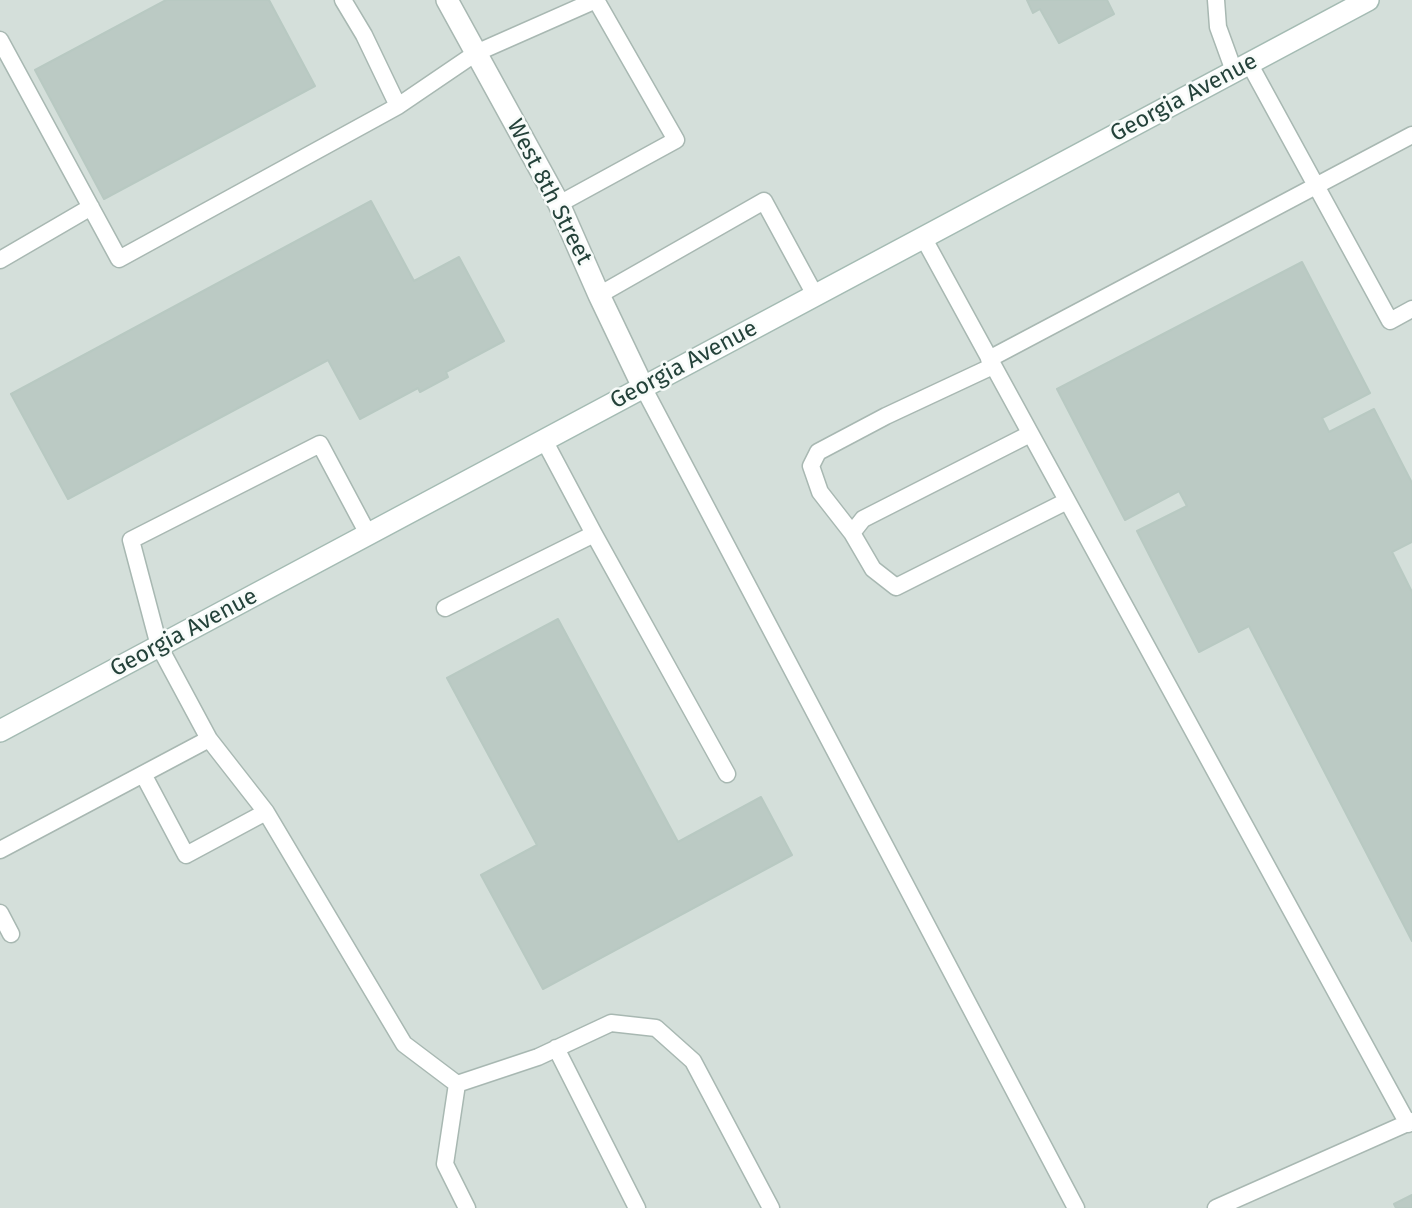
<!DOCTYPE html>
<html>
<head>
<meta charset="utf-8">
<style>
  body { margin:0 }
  canvas { display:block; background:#e6efeb }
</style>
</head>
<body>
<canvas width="1412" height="1208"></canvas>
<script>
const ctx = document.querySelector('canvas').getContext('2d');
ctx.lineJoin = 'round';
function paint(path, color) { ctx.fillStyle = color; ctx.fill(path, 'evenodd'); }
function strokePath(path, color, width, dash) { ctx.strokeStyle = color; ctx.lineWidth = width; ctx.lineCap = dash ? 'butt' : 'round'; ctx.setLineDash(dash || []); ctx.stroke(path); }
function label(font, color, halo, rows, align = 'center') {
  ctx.font = font + ' "Fira Sans",sans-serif'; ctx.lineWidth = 5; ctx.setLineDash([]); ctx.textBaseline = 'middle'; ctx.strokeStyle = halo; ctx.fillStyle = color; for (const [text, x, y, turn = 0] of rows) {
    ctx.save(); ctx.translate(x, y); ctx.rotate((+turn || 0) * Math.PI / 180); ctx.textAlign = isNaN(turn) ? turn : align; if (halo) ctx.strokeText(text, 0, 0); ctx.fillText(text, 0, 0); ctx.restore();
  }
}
paint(new Path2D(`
  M 0,0 L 1412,0 L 1412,1208 L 0,1208 Z`), '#d4dfda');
const building = new Path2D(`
  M 166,0 L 269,0 L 315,86 L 104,199 L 35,70 Z
  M 1027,0 L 1107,0 L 1114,14 L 1059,43 L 1040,9 L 1033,13 Z
  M 371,201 L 414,281 L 459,257 L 504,341 L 446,372 L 448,377 L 420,392 L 418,388 L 360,419 L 328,360 L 68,499 L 11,394 Z
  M 1302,262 L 1370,393 L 1322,418 L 1329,432 L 1374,409 L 1412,483 L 1412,542 L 1392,552 L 1412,592 L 1412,941 L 1249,626 L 1199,652 L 1137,531 L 1187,506 L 1179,491 L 1125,520 L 1057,389 Z
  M 558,619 L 678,842 L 761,797 L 792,855 L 543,989 L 481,875 L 537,845 L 447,678 Z
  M 1412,1195 L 1412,1208 L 1396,1208 L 1394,1204 Z`);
paint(building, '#bbcac4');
strokePath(building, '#b8c9c2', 2);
const lane = new Path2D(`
  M 343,0 L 364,35 L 398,106
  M 1216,0 L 1218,27 L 1234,71
  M 0,40 L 119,259 L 398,106 L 476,53 L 596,0
  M 1249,63 L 1390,321 L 1412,309
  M 559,204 L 676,140 L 596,0
  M 923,237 L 1408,1124
  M 0,260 L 91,207
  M 599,295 L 764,201 L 815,295
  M 989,359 L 1412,135
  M 643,387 L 1076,1208
  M 1030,434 L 863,519 L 852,533 L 873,569 L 896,587 L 1067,501
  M 544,440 L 594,534 L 727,774
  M 852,533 L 820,492 L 811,466 L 818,452 L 886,416 L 993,366
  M 368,534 L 320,444 L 131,540 L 159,646 L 209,739 L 266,812 L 404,1044 L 457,1084 L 538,1057 L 611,1023 L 656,1028 L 693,1061 L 771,1208
  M 445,608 L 594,534
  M 143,774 L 186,855 L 266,812
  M 0,850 L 209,739
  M 0,913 L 11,934
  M 556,1048 L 637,1208
  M 457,1084 L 445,1164 L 467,1208
  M 1216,1208 L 1412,1121`);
const street = new Path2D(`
  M 447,0 L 559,204 L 599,295 L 643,387`);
const secondary = new Path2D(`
  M 0,731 L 1368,0`);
strokePath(lane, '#a8b8b2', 19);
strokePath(street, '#a8b8b2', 24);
strokePath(secondary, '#a4bbb3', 24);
strokePath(lane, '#fff', 16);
strokePath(street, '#fff', 21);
strokePath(secondary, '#fff', 21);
label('23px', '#24423a', '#f7fbf9', [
  ["Georgia Avenue",1184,98,-28],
  ["West 8th Street",549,192,63],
  ["Georgia Avenue",684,365,-28],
  ["Georgia Avenue",184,633,-28]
]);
</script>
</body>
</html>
